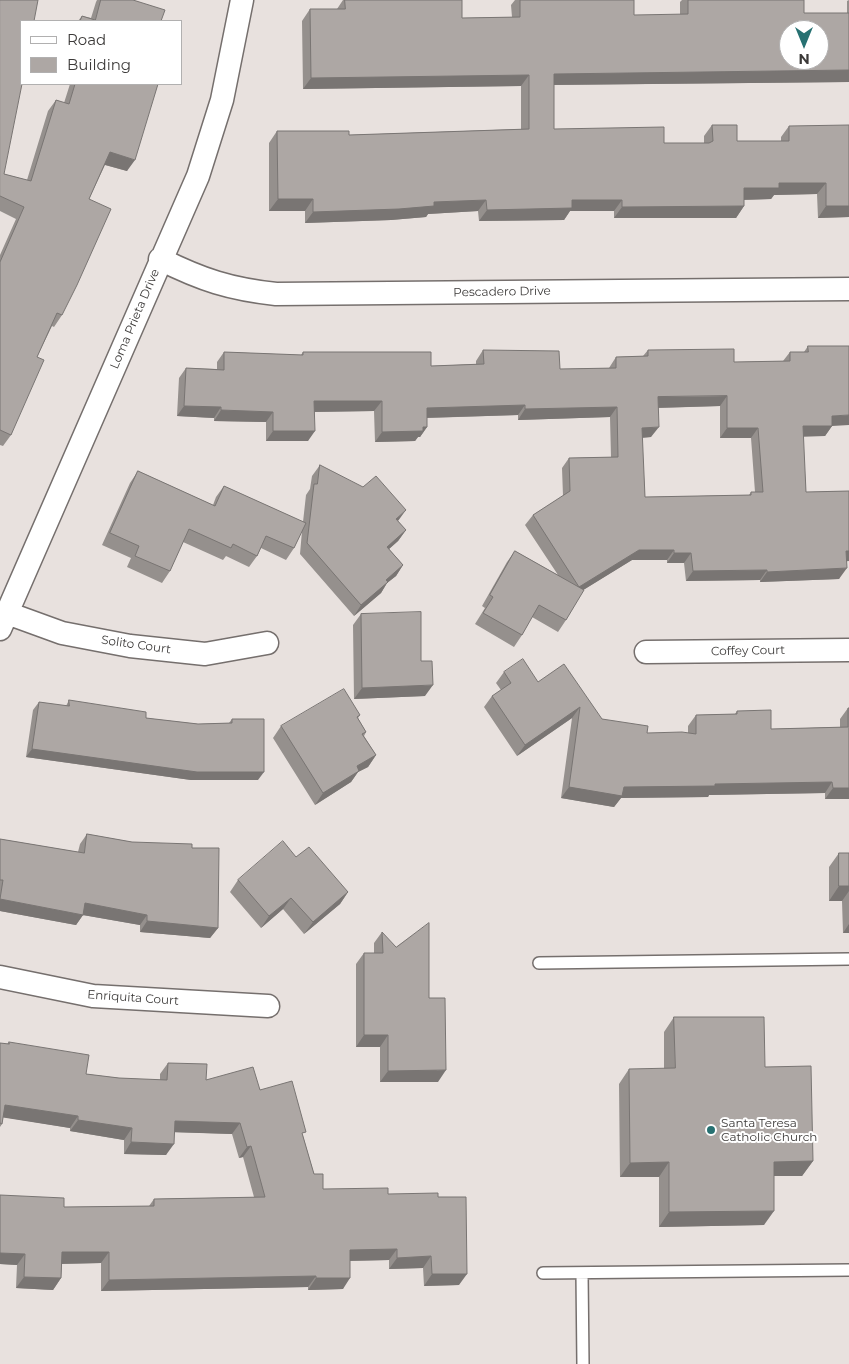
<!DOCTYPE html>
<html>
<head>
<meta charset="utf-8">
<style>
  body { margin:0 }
  #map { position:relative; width:849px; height:1364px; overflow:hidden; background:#e8e1de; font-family:Montserrat,sans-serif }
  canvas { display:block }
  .legend { position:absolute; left:20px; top:20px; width:162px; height:65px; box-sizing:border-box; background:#fff; border:1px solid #b1b0b0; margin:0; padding:6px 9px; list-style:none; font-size:15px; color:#3c3a39 }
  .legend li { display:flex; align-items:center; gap:10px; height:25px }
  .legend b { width:25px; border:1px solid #b1b0b0 }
  .north { position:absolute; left:779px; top:20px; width:50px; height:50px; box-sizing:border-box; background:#fff; border:1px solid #b1b0b0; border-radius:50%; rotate:180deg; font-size:14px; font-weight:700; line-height:20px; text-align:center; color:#3c3a39 }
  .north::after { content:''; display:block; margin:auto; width:18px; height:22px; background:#277172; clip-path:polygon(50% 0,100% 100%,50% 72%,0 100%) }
</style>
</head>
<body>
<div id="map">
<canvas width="849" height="1364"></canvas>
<ul class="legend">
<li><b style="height:6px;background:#fff"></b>Road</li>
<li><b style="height:14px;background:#ada7a4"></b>Building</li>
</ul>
<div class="north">N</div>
</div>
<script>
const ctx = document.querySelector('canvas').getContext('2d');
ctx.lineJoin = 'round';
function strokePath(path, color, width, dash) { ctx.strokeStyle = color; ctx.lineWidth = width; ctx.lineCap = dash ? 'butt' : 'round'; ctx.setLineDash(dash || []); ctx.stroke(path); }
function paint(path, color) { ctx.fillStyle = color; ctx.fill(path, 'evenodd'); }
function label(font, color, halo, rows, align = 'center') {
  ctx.font = font + ' Montserrat,sans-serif'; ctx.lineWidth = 4; ctx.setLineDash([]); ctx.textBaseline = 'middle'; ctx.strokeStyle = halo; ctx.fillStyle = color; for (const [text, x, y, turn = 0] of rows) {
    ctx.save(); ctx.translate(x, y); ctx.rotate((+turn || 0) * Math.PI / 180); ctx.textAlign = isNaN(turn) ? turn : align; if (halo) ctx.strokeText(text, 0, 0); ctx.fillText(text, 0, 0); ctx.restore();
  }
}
const lane = new Path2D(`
  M 539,963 L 849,959
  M 543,1273 L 849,1270
  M 582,1273 L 583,1364`);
const street = new Path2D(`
  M 160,259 C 202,280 230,289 276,294 L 849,289
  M 7,613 L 62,633 L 130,646 L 205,654 L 267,643
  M 0,629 L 198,176 L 222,100 L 242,0
  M 646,652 L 849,650
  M 0,977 L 93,996 L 268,1006`);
strokePath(lane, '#756f6d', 14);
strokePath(street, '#756f6d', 25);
strokePath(lane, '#fff', 11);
strokePath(street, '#fff', 22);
paint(new Path2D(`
  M 0,0 L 4,174 L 27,180 L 48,111 L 56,100 L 64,103 L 70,84 L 158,84 L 127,171 L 105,165 L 89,199 L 62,315 L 54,327 L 52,326 L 37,357 L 11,435 L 3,446 L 0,445 L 0,255 L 16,219 L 0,211 Z
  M 97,0 L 133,0 L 161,21 L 78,21 L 82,16 L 91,18 L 96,2 Z
  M 343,0 L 462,0 L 462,18 L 512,17 L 511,5 L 515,0 L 634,0 L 634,15 L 680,15 L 680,2 L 682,0 L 804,0 L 804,13 L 847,13 L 847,1 L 849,0 L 849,82 L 554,85 L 554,129 L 664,143 L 704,143 L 704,136 L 712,125 L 737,141 L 781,141 L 781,137 L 789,126 L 849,217 L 818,218 L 817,194 L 774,195 L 771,199 L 744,200 L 744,206 L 736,218 L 614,218 L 614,211 L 570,211 L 564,220 L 479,221 L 478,211 L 428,214 L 426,217 L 391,220 L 305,223 L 305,211 L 269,211 L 269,143 L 277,131 L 349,135 L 521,129 L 521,86 L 303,89 L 302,21 L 310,9 L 337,9 Z
  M 808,346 L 832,426 L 825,436 L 803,436 L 806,492 L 849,491 L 849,561 L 846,561 L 839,579 L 760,582 L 760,580 L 686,581 L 684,563 L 667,563 L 667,560 L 632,560 L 583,590 L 566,620 L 558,632 L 532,617 L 522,635 L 514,647 L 475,624 L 485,608 L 482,606 L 507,562 L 515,551 L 558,575 L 525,525 L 533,515 L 563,496 L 562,468 L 569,458 L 611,457 L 610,417 L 518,420 L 518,415 L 427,418 L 427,427 L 420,437 L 418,437 L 415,441 L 375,442 L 374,411 L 315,412 L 308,441 L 266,441 L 266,422 L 214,421 L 214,418 L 177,416 L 179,378 L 186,368 L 217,369 L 217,362 L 224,352 L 301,355 L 303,352 L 431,366 L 476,364 L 476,361 L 483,350 L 560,369 L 609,368 L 616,357 L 643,356 L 648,350 L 734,362 L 783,361 L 790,352 L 804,352 ZM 720,406 L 720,438 L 751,438 L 755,492 L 751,492 L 749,495 L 645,497 L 642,438 L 651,437 L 658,408 Z
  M 320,465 L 398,521 L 406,530 L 398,541 L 389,549 L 403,565 L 396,576 L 387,583 L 381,593 L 354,616 L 300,554 L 302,531 L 294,548 L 286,560 L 261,548 L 257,556 L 249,567 L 226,556 L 223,560 L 183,542 L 170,571 L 162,583 L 127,567 L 131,558 L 102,545 L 130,483 L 138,471 L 213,505 L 216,497 L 224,486 L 303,522 L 306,495 L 310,489 L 312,476 Z
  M 361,614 L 421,661 L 425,696 L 354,699 L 353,625 Z
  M 504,672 L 538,682 L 602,719 L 647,733 L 688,733 L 688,726 L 696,715 L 735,714 L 737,711 L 771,729 L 840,727 L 840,719 L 848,708 L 849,799 L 825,799 L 825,793 L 709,795 L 708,797 L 621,798 L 614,807 L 561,798 L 572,718 L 517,756 L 484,707 L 492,696 L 501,690 L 496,683 Z
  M 69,700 L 146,718 L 198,724 L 229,723 L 232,719 L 258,780 L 191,780 L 26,757 L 33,710 L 39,702 L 66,706 Z
  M 360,715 L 358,718 L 366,732 L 364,736 L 376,755 L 368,767 L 358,772 L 351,782 L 315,805 L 273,738 L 281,726 Z
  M 87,834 L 132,842 L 192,848 L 218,928 L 210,938 L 140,932 L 140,925 L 83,915 L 76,925 L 0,911 L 0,839 L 78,852 L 80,844 Z
  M 839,853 L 849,853 L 849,933 L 843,933 L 842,901 L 829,901 L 829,867 Z
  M 296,857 L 348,892 L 340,904 L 304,934 L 283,909 L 261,928 L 230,892 L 238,880 Z
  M 382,932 L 429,998 L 438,1082 L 380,1082 L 380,1047 L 356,1047 L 356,964 L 364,953 L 374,953 L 374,943 Z
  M 674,1017 L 765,1067 L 813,1161 L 802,1176 L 774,1176 L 764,1225 L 659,1227 L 659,1177 L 620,1177 L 619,1084 L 629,1069 L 664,1069 L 664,1032 Z
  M 9,1042 L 86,1074 L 119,1078 L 160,1080 L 160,1074 L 168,1063 L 206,1080 L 260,1090 L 303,1136 L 314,1174 L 323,1189 L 388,1194 L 438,1197 L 459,1285 L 424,1286 L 423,1268 L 389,1269 L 389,1260 L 350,1261 L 343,1289 L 308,1290 L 308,1287 L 101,1291 L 101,1263 L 62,1264 L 61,1278 L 53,1290 L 16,1288 L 17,1265 L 0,1264 L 0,1195 L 64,1207 L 149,1206 L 154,1199 L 254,1197 L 243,1157 L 239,1158 L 232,1134 L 175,1132 L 166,1155 L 124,1154 L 124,1140 L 70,1131 L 70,1128 L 3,1117 L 2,1124 L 0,1127 L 0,1043 L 7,1044 Z`), '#95908d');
paint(new Path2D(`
  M 849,70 L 849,82 L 546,85 L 554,74 Z
  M 529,75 L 521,86 L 303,89 L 311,78 Z
  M 110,152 L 135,160 L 127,171 L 102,164 Z
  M 779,183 L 826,183 L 817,194 L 774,195 L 771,199 L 736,200 L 744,188 Z
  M 278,199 L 313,199 L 305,211 L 269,211 Z
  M 486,200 L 478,211 L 428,214 L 426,217 L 391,220 L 305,223 L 313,212 L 434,202 Z
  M 572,200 L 622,200 L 614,211 L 570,211 L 564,220 L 479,221 L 487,210 Z
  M 744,206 L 736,218 L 614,218 L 622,207 Z
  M 826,206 L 849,206 L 849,217 L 818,218 Z
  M 727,396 L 720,406 L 651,408 L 658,397 Z
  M 314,401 L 382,401 L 374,411 L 307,412 Z
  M 525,405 L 518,415 L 420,418 L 427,408 Z
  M 184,406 L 221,407 L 214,418 L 177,416 Z
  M 617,407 L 610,417 L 518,420 L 525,409 Z
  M 221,410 L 273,412 L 266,422 L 214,421 Z
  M 849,415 L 849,425 L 832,426 L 825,436 L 796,437 L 803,426 L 832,416 Z
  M 423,427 L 427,427 L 420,437 L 418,437 L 415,441 L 375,442 L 382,432 Z
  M 659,427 L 651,437 L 635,438 L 642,428 Z
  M 727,428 L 758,428 L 751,438 L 720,438 Z
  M 273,431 L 315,431 L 308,441 L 266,441 Z
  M 406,510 L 398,521 L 396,519 Z
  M 406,530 L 398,541 L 380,557 L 387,547 Z
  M 639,550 L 674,550 L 667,560 L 632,560 L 572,597 L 579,587 Z
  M 846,551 L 849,551 L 849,561 L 839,562 Z
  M 674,553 L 691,553 L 684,563 L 667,563 Z
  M 403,565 L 396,576 L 387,583 L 381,593 L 354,616 L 361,605 L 386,580 Z
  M 847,568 L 839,579 L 760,582 L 767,572 Z
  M 767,570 L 760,580 L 686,581 L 693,571 Z
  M 433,685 L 425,696 L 354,699 L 362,688 Z
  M 580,707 L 572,718 L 517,756 L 525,745 Z
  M 32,749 L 264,772 L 258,780 L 191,780 L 26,757 Z
  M 376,755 L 368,767 L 358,772 L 351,782 L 315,805 L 323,793 L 357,766 Z
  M 832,782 L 825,793 L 709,795 L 708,797 L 621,798 L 614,807 L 561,798 L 569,787 L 624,787 L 715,784 Z
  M 833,788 L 849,788 L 849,799 L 825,799 Z
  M 839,886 L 849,886 L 849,891 L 842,901 L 829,901 Z
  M 348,892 L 340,904 L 304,934 L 313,922 Z
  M 291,898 L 283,909 L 261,928 L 269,916 Z
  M 0,899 L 83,915 L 76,925 L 0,911 Z
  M 85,903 L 147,915 L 140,925 L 77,914 Z
  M 147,921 L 218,928 L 210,938 L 140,932 Z
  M 849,924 L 849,933 L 843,933 Z
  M 364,1035 L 388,1035 L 380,1047 L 356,1047 Z
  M 446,1070 L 438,1082 L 380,1082 L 388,1071 Z
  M 5,1105 L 78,1116 L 70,1128 L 0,1117 Z
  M 78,1120 L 132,1128 L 124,1140 L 70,1131 Z
  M 175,1121 L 240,1123 L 232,1134 L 167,1132 Z
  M 131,1142 L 174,1144 L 166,1155 L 124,1154 Z
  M 251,1146 L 243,1157 L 239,1158 L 247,1147 Z
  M 813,1161 L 802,1176 L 763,1176 L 774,1162 Z
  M 669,1162 L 659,1177 L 620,1177 L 630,1163 Z
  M 774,1211 L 764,1225 L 659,1227 L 669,1212 Z
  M 397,1249 L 389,1260 L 342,1261 L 350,1250 Z
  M 62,1252 L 109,1252 L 101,1263 L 54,1264 Z
  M 0,1253 L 25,1254 L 17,1265 L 0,1264 Z
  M 431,1256 L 423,1268 L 389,1269 L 397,1258 Z
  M 432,1274 L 467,1274 L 459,1285 L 424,1286 Z
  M 316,1276 L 308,1287 L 101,1291 L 109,1280 Z
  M 24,1277 L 61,1278 L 53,1290 L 16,1288 Z
  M 316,1278 L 350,1278 L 343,1289 L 308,1290 Z`), '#797573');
const building = new Path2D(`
  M 0,0 L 38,0 L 34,21 L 21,21 L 22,84 L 4,174 L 31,181 L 56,100 L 69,104 L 75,84 L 158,84 L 135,160 L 110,152 L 89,199 L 111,209 L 77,285 L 62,315 L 57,313 L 37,357 L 44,360 L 11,435 L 0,430 L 0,262 L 24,207 L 0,196 Z
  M 101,0 L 133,0 L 165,10 L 161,21 L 80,21 L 82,16 L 95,20 Z
  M 345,0 L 462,0 L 462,18 L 520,17 L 520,0 L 634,0 L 634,15 L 688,14 L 688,0 L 804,0 L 804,13 L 849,13 L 849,70 L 554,74 L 554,129 L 664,127 L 664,143 L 709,143 L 713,141 L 712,125 L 737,125 L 737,141 L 789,141 L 789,126 L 849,125 L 849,206 L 826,206 L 826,183 L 779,183 L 779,188 L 744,188 L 744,206 L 622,207 L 622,200 L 572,200 L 572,208 L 487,210 L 486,200 L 434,202 L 434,206 L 399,209 L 313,212 L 313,199 L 278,199 L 277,131 L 349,131 L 349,135 L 529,129 L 529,75 L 311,78 L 310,9 L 345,9 ZM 789,30 L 819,30 L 819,60 L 789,60 Z
  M 808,346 L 849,346 L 849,415 L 832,416 L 832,426 L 803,426 L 806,492 L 849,491 L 849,551 L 846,551 L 847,568 L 767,572 L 767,570 L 693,571 L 691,553 L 674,553 L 674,550 L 639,550 L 579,587 L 533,515 L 570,491 L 569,458 L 618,457 L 617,407 L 525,409 L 525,405 L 427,408 L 427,427 L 423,427 L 423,431 L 382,432 L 382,401 L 314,401 L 315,431 L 273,431 L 273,412 L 221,410 L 221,407 L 184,406 L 186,368 L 224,370 L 224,352 L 303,355 L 303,352 L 431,352 L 431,366 L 484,364 L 483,350 L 559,351 L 560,369 L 616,368 L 616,357 L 648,356 L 648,350 L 734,349 L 734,362 L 790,361 L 790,352 L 808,352 ZM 727,396 L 727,428 L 758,428 L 763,492 L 751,492 L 751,495 L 645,497 L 642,428 L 659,427 L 658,397 Z
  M 320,465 L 363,487 L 376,476 L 406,510 L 396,519 L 406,530 L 387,547 L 403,565 L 386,580 L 388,582 L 361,605 L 307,543 L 314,484 L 317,484 Z
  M 138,471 L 215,506 L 224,486 L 306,523 L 294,548 L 266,536 L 257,556 L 233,544 L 231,548 L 189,529 L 170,571 L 135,556 L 139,546 L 110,533 Z
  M 515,551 L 584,590 L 566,620 L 539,605 L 522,635 L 483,613 L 493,597 L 490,595 Z
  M 421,612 L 421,661 L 432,661 L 433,685 L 362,688 L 361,614 Z
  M 523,659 L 538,682 L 564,664 L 602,719 L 648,726 L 647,733 L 682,732 L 696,734 L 696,715 L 737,714 L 737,711 L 771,710 L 771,729 L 848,727 L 848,708 L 849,708 L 849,788 L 833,788 L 832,782 L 715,784 L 715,786 L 624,787 L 622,796 L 569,787 L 580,707 L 525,745 L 492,696 L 511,683 L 504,672 Z
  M 344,689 L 360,715 L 357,717 L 366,732 L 362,734 L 376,755 L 357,766 L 359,771 L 323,793 L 281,726 Z
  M 69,700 L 146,712 L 146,718 L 198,724 L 232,723 L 232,719 L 264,719 L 264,772 L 197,772 L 32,749 L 39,702 L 69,706 Z
  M 87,834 L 132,842 L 192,844 L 192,848 L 219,848 L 218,928 L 147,921 L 147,915 L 85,903 L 83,915 L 0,899 L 3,880 L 0,880 L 0,839 L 84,853 Z
  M 283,841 L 296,857 L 309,847 L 348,892 L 313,922 L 291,898 L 269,916 L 238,880 Z
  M 839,853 L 849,853 L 849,886 L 839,886 Z
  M 429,923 L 429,998 L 445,998 L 446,1070 L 388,1071 L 388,1035 L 364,1035 L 364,953 L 383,953 L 382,932 L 396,947 Z
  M 674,1017 L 764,1017 L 765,1067 L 811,1066 L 813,1161 L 774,1162 L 774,1211 L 669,1212 L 669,1162 L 630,1163 L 629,1069 L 675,1068 Z
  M 9,1042 L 89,1055 L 86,1074 L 119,1078 L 167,1080 L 168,1063 L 207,1064 L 206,1080 L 253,1067 L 260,1090 L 292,1081 L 306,1132 L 302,1133 L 314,1174 L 323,1174 L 323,1189 L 388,1188 L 388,1194 L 438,1193 L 438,1197 L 466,1197 L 467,1274 L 432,1274 L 431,1256 L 397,1258 L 397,1249 L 350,1250 L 350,1278 L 316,1278 L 316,1276 L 109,1280 L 109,1252 L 62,1252 L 61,1278 L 24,1277 L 25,1254 L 0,1253 L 0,1195 L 64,1198 L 64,1207 L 154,1206 L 154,1199 L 265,1197 L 251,1146 L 247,1147 L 240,1123 L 175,1121 L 174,1144 L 131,1142 L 132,1128 L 78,1120 L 78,1116 L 5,1105 L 2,1124 L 0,1123 L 0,1043 L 9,1044 Z`);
paint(building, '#ada7a4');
strokePath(building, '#797573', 1);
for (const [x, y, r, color] of [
  [711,1130,5,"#277172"]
]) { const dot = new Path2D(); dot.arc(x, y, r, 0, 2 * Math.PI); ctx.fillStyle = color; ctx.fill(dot); strokePath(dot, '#fff', 2); }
label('12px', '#3c3a39', '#fff', [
  ["Pescadero Drive",502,292,-1],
  ["Loma Prieta Drive",135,319,-67],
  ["Solito Court",136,645,8],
  ["Coffey Court",748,651,-1],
  ["Enriquita Court",133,998,4]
]);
label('12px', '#3c3a39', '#fff', [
  ["Santa Teresa",721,1123],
  ["Catholic Church",721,1137]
], 'left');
</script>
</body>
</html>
